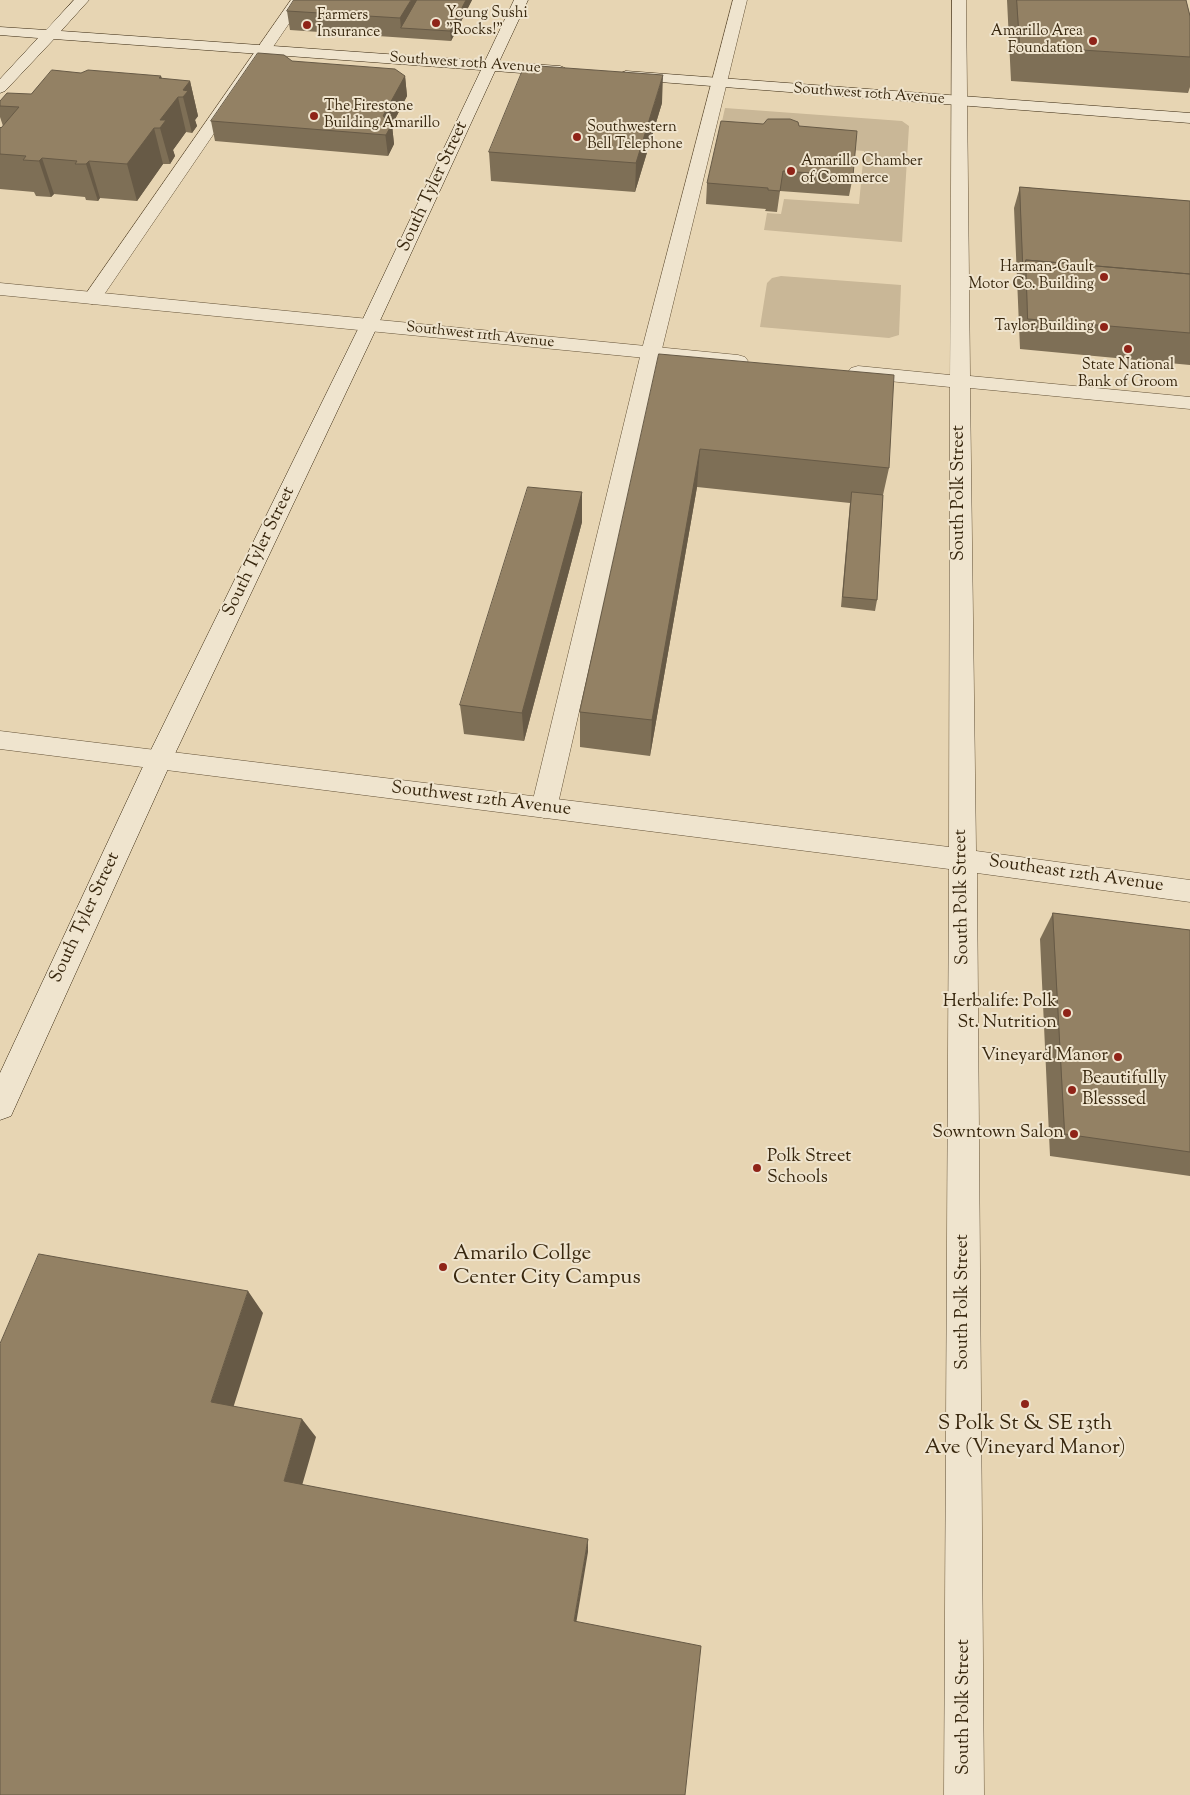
<!DOCTYPE html>
<html>
<head>
<meta charset="utf-8">
<style>
  body { margin:0 }
  canvas { display:block; background:#e7d5b3 }
</style>
</head>
<body>
<canvas width="1190" height="1795"></canvas>
<script>
const ctx = document.querySelector('canvas').getContext('2d');
ctx.lineJoin = 'round';
function paint(path, color) { ctx.fillStyle = color; ctx.fill(path, 'evenodd'); }
function strokePath(path, color, width, dash) { ctx.strokeStyle = color; ctx.lineWidth = width; ctx.lineCap = dash ? 'butt' : 'round'; ctx.setLineDash(dash || []); ctx.stroke(path); }
function label(font, color, halo, rows, align = 'center') {
  ctx.font = font + ' "Sorts Mill Goudy",serif'; ctx.lineWidth = 4; ctx.setLineDash([]); ctx.textBaseline = 'middle'; ctx.strokeStyle = halo; ctx.fillStyle = color; for (const [text, x, y, turn = 0] of rows) {
    ctx.save(); ctx.translate(x, y); ctx.rotate((+turn || 0) * Math.PI / 180); ctx.textAlign = isNaN(turn) ? turn : align; if (halo) ctx.strokeText(text, 0, 0); ctx.fillText(text, 0, 0); ctx.restore();
  }
}
paint(new Path2D(`
  M 725,108 L 902,121 L 909,126 L 902,242 L 764,230 L 767,213 L 781,214 L 784,199 L 859,204 L 864,151 L 718,139 Z
  M 781,276 L 901,285 L 899,335 L 889,338 L 760,327 L 767,283 L 772,278 Z`), '#c9b797');
const service = new Path2D(`
  M 291,0 L 305,0 L 99,302 L 92,304 L 85,302 L 83,298 Z
  M 733,0 L 747,0 L 661,353 L 557,808 L 553,815 L 544,818 L 535,815 L 531,808 L 641,353 Z`);
const tertiary = new Path2D(`
  M 952,0 L 966,0 L 970,376 L 1190,397 L 1190,409 L 970,388 L 976,851 L 1190,880 L 1190,902 L 977,873 L 984,1795 L 944,1795 L 949,869 L 0,749 L 0,731 L 949,847 L 950,387 L 858,378 L 851,376 L 848,372 L 851,368 L 858,366 L 950,375 Z
  M 0,283 L 738,355 L 745,357 L 748,361 L 745,365 L 738,367 L 0,295 Z`);
const secondary = new Path2D(`
  M 74,0 L 89,0 L 61,31 L 485,61 L 514,0 L 528,0 L 499,62 L 560,66 L 565,68 L 568,71 L 565,74 L 560,76 L 495,71 L 378,325 L 172,760 L 11,1116 L 0,1120 L 0,1073 L 146,760 L 360,325 L 481,70 L 54,39 L 5,91 L 0,93 L 0,79 L 38,38 L 0,35 L 0,27 L 46,30 Z
  M 626,71 L 1190,113 L 1190,123 L 621,79 L 618,76 L 621,73 Z`);
strokePath(service, '#645237', 1);
strokePath(tertiary, '#645237', 1);
strokePath(secondary, '#38270e', 1);
paint(service, '#efe4ce');
paint(tertiary, '#efe4ce');
paint(secondary, '#efe4ce');
paint(new Path2D(`
  M 472,0 L 451,41 L 290,30 L 287,11 Z
  M 1007,0 L 1186,0 L 1190,16 L 1190,87 L 1188,93 L 1011,81 Z
  M 292,61 L 405,76 L 407,96 L 392,125 L 394,144 L 388,156 L 215,141 L 211,121 Z
  M 81,73 L 161,76 L 162,79 L 190,81 L 198,116 L 195,120 L 197,126 L 192,133 L 186,132 L 173,150 L 175,156 L 170,164 L 163,164 L 137,201 L 100,198 L 98,201 L 86,200 L 85,197 L 54,194 L 51,197 L 36,196 L 34,192 L 0,189 L 0,127 L 1,128 L 3,126 L 0,117 L 0,101 L 31,94 Z
  M 662,103 L 635,192 L 491,181 L 489,152 Z
  M 799,126 L 853,176 L 849,196 L 780,191 L 777,212 L 765,211 L 766,209 L 706,204 L 707,183 Z
  M 1020,187 L 1190,201 L 1190,365 L 1020,349 L 1014,208 Z
  M 659,354 L 889,468 L 883,495 L 877,600 L 875,611 L 841,607 L 850,503 L 697,487 L 650,756 L 580,747 L 580,712 Z
  M 582,492 L 582,522 L 524,741 L 464,734 L 460,705 Z
  M 1053,913 L 1190,930 L 1190,1176 L 1050,1156 L 1040,939 Z`), '#7e6f56');
paint(new Path2D(`
  M 411,0 L 420,0 L 401,28 L 400,18 Z
  M 466,0 L 472,0 L 451,41 L 450,31 Z
  M 663,75 L 662,103 L 635,192 L 636,163 Z
  M 161,76 L 169,108 L 178,97 L 186,132 L 173,150 L 175,156 L 170,164 L 160,128 L 159,78 Z
  M 405,76 L 407,96 L 392,125 L 394,144 L 388,156 L 383,116 Z
  M 190,81 L 198,116 L 195,120 L 197,126 L 192,133 L 183,97 L 183,90 Z
  M 154,128 L 163,164 L 137,201 L 127,164 Z
  M 42,158 L 54,194 L 51,197 L 39,161 Z
  M 89,161 L 100,198 L 98,201 L 86,164 Z
  M 700,449 L 697,487 L 650,756 L 652,720 Z
  M 582,492 L 582,522 L 524,741 L 522,713 Z
  M 248,1291 L 263,1313 L 229,1421 L 211,1402 Z
  M 302,1419 L 316,1437 L 299,1496 L 284,1481 Z
  M 588,1539 L 588,1552 L 575,1630 L 574,1621 Z`), '#675a46');
const building = new Path2D(`
  M 294,0 L 411,0 L 400,18 L 287,11 Z
  M 417,0 L 466,0 L 450,31 L 401,28 Z
  M 1017,0 L 1186,0 L 1190,16 L 1190,57 L 1020,46 Z
  M 258,53 L 284,55 L 292,61 L 395,69 L 405,76 L 383,116 L 392,124 L 386,135 L 211,121 Z
  M 525,65 L 663,75 L 636,163 L 489,152 Z
  M 52,70 L 81,73 L 88,70 L 161,76 L 159,78 L 190,81 L 183,90 L 188,91 L 183,97 L 178,97 L 160,120 L 166,120 L 160,128 L 154,128 L 127,164 L 89,161 L 86,164 L 75,164 L 77,161 L 42,158 L 39,161 L 23,160 L 26,156 L 0,154 L 0,127 L 1,128 L 19,107 L 0,106 L 0,101 L 7,93 L 31,94 Z
  M 768,119 L 790,119 L 798,122 L 799,126 L 857,131 L 853,176 L 783,171 L 780,191 L 768,190 L 768,188 L 707,183 L 721,121 L 763,124 Z
  M 1020,187 L 1190,201 L 1190,274 L 1026,260 L 1023,269 Z
  M 1026,260 L 1190,274 L 1190,333 L 1028,319 Z
  M 659,354 L 894,375 L 889,468 L 700,449 L 652,720 L 580,712 Z
  M 528,487 L 582,492 L 522,713 L 460,705 Z
  M 852,492 L 883,495 L 877,600 L 843,597 Z
  M 1053,913 L 1190,930 L 1190,1152 L 1065,1134 Z
  M 39,1254 L 248,1291 L 211,1402 L 302,1419 L 284,1481 L 588,1539 L 574,1621 L 701,1646 L 685,1795 L 0,1795 L 0,1344 Z`);
paint(building, '#938164');
strokePath(building, '#675a46', 1);
for (const [x, y, r, color] of [
  [436,23,5,"#8f2418"],
  [307,25,5,"#8f2418"],
  [1093,41,5,"#8f2418"],
  [314,116,5,"#8f2418"],
  [577,137,5,"#8f2418"],
  [791,171,5,"#8f2418"],
  [1104,277,5,"#8f2418"],
  [1104,327,5,"#8f2418"],
  [1128,349,5,"#8f2418"],
  [1067,1013,5,"#8f2418"],
  [1118,1057,5,"#8f2418"],
  [1072,1090,5,"#8f2418"],
  [1074,1134,5,"#8f2418"],
  [757,1168,5,"#8f2418"],
  [443,1267,5,"#8f2418"],
  [1025,1404,5,"#8f2418"]
]) { const dot = new Path2D(); dot.arc(x, y, r, 0, 2 * Math.PI); ctx.fillStyle = color; ctx.fill(dot); strokePath(dot, '#efe4ce', 2); }
label('15px', '#38270e', '#efe4ce', [
  ["Young Sushi",446,14],
  ["\"Rocks!\"",446,31],
  ["Farmers",317,16],
  ["Insurance",317,33],
  ["Amarillo Area",1083,32,"right"],
  ["Foundation",1083,49,"right"],
  ["The Firestone",324,107],
  ["Building Amarillo",324,124],
  ["Southwestern",587,128],
  ["Bell Telephone",587,145],
  ["Amarillo Chamber",801,162],
  ["of Commerce",801,179],
  ["Harman-Gault",1094,268,"right"],
  ["Motor Co. Building",1094,285,"right"],
  ["Taylor Building",1094,327,"right"],
  ["State National",1128,366,"center"],
  ["Bank of Groom",1128,383,"center"]
], 'left');
label('15px', '#38270e', '#efe4ce', [
  ["Southwest 10th Avenue",465,64,4],
  ["Southwest 10th Avenue",869,95,4],
  ["Southwest 11th Avenue",480,336,6]
]);
label('18px', '#38270e', '#efe4ce', [
  ["South Tyler Street",434,187,-65],
  ["South Polk Street",960,493,-90],
  ["South Tyler Street",260,552,-64],
  ["Southwest 12th Avenue",481,800,7],
  ["Southeast 12th Avenue",1076,875,8],
  ["South Polk Street",963,897,-91],
  ["South Tyler Street",86,918,-65],
  ["South Polk Street",964,1302,-90],
  ["South Polk Street",965,1707,-90]
]);
label('18px', '#38270e', '#efe4ce', [
  ["Herbalife: Polk",1057,1003],
  ["St. Nutrition",1057,1024],
  ["Vineyard Manor",1108,1057],
  ["Beautifully",1082,1080,"left"],
  ["Blesssed",1082,1101,"left"],
  ["Sowntown Salon",1064,1134],
  ["Polk Street",767,1158,"left"],
  ["Schools",767,1179,"left"]
], 'right');
label('21px', '#38270e', '#efe4ce', [
  ["Amarilo Collge",453,1255],
  ["Center City Campus",453,1279],
  ["S Polk St & SE 13th",1025,1425,"center"],
  ["Ave (Vineyard Manor)",1025,1449,"center"]
], 'left');
</script>
</body>
</html>
